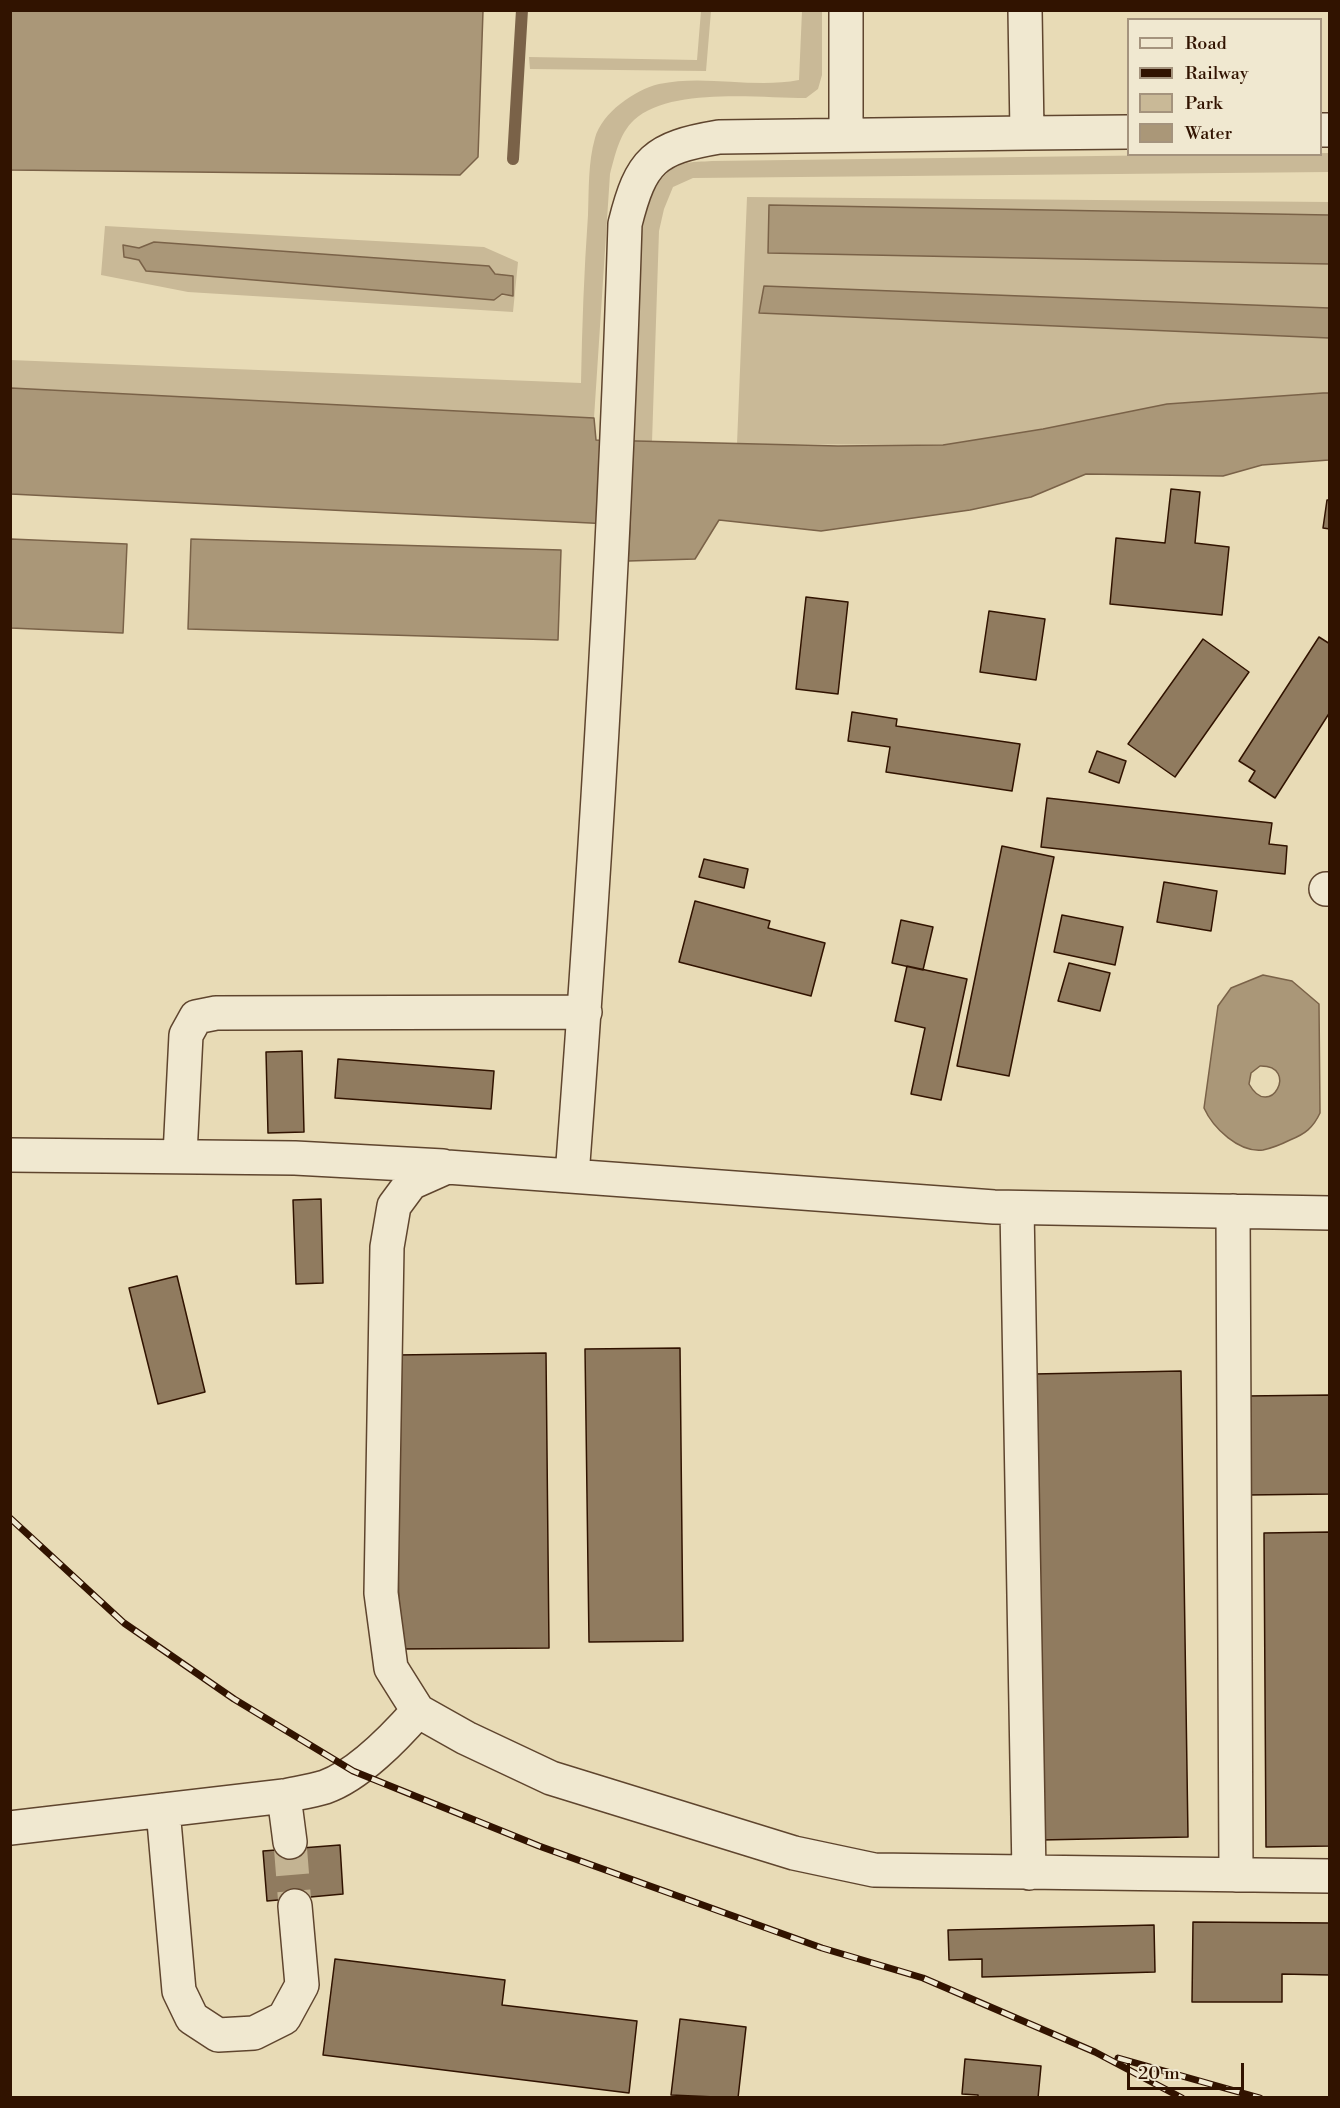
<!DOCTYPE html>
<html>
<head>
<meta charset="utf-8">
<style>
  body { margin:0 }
  #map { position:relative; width:1340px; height:2108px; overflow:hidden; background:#e8dbb6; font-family:"Libre Bodoni",serif }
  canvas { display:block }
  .frame { position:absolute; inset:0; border:12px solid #311300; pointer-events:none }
  .legend { position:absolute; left:1127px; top:18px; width:195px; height:138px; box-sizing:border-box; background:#f0e8d0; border:2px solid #a4937d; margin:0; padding:8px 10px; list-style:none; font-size:18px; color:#311300 }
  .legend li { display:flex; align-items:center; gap:12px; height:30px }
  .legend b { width:30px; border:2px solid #a4937d }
  .scale { position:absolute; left:1127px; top:2063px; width:117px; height:27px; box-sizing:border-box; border:3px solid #311300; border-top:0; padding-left:8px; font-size:18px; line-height:21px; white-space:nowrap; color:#311300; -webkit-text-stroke:4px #f0e8d0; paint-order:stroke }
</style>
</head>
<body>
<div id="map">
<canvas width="1340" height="2108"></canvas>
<div class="frame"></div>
<ul class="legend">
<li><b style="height:8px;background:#f0e8d0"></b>Road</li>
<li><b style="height:8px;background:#311300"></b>Railway</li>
<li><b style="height:16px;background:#c9b997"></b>Park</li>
<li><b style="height:16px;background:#aa9778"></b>Water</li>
</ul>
<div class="scale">20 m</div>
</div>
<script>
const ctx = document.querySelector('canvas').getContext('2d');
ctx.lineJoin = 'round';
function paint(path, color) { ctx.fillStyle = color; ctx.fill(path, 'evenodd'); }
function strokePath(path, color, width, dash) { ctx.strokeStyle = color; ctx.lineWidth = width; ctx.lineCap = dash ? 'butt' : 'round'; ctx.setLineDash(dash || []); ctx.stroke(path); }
paint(new Path2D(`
  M 701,11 L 711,11 L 706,71 L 530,69 L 529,57 L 697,60 Z
  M 802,11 L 822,11 L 822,75 L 818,89 L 806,98 C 759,98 670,87 634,120 C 619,134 615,156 610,174 L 594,418 L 11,388 L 10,360 L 581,383 C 582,327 584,271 588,215 C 589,190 588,162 595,138 C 602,113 634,90 659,84 C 705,74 753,89 799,80 Z
  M 1329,153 L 1329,172 L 693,178 L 673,187 L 664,209 L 659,231 L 652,442 L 632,441 L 641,236 C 647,209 653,173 683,164 C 692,161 703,162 712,161 Z
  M 747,197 L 1329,202 L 1329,393 L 1167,404 L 1043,429 L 943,445 L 737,444 Z
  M 105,226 L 484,247 L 518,262 L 513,312 L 188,292 L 101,275 ZM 155,242 L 489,266 L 513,296 L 146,271 L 139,260 L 139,248 Z`), '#c9b997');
const water = new Path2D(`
  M 11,10 L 483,11 L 478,157 L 460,175 L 11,170 Z
  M 769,205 L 1329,215 L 1329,264 L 768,253 Z
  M 154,242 L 489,266 L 495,274 L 513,276 L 513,296 L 502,294 L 494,300 L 146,271 L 139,260 L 124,257 L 123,245 L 139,248 Z
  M 764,286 L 1329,308 L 1329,338 L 759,313 Z
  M 11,388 L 594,418 L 596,440 L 838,446 L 943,445 L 1043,429 L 1167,404 L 1323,393 L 1329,393 L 1329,460 L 1262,465 L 1223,476 L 1086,474 L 1031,497 L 970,510 L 821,531 L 719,520 L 695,559 L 628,561 L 630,525 L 11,494 Z
  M 11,539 L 127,544 L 123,633 L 11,628 Z
  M 191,539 L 561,550 L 558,640 L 188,629 Z
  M 1263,975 L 1292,981 L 1319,1004 L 1320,1113 C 1313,1128 1305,1134 1290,1140 C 1282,1144 1272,1148 1263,1150 C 1239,1153 1213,1128 1204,1108 L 1218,1006 L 1231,988 ZM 1260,1066 C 1300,1065 1270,1122 1249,1084 L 1251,1073 Z`);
paint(water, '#aa9778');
strokePath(water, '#7a6248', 1.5);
strokePath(new Path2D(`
  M 513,159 L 522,10`), '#7a6248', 12);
const building = new Path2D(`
  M 1171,489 L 1200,492 L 1195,543 L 1229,547 L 1222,615 L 1110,604 L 1116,538 L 1165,543 Z
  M 1327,500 L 1330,500 L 1330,529 L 1323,528 Z
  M 806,597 L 848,602 L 838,694 L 796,689 Z
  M 989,611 L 1045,619 L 1036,680 L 980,672 Z
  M 1319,637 L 1330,644 L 1330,712 L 1275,798 L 1249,781 L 1255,771 L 1239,761 Z
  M 1203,639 L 1249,672 L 1175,777 L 1128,744 Z
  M 852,712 L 897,719 L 896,726 L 1020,744 L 1012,791 L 886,772 L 890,747 L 848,741 Z
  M 1097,751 L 1126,761 L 1119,783 L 1089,772 Z
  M 1047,798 L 1272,823 L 1269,844 L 1287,846 L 1285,874 L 1041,847 Z
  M 1002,846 L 1054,857 L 1009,1076 L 957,1066 Z
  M 704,859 L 748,869 L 744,888 L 699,877 Z
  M 1164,882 L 1217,891 L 1211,931 L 1157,922 Z
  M 695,901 L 770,921 L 768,928 L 825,943 L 811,996 L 679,962 Z
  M 1062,915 L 1123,927 L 1115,965 L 1054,952 Z
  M 901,920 L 933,927 L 923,970 L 892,963 Z
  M 1069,963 L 1110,973 L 1100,1011 L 1058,1001 Z
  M 907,966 L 967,979 L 941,1100 L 911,1094 L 925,1028 L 895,1021 Z
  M 302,1051 L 304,1132 L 268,1133 L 266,1052 Z
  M 338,1059 L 494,1071 L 491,1109 L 335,1098 Z
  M 321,1199 L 323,1283 L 296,1284 L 293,1200 Z
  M 177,1276 L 205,1392 L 158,1404 L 129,1288 Z
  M 680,1348 L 683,1641 L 589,1642 L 585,1349 Z
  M 546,1353 L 549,1648 L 399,1649 L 396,1355 Z
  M 1181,1371 L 1188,1837 L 1040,1840 L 1034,1374 Z
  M 1330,1395 L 1330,1494 L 1247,1495 L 1246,1396 Z
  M 1330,1532 L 1330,1846 L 1266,1847 L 1264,1533 Z
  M 340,1845 L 343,1894 L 267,1901 L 263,1851 Z
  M 1193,1922 L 1330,1923 L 1330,1975 L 1282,1974 L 1282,2002 L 1192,2002 Z
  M 1154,1925 L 1155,1972 L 982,1977 L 982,1959 L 949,1960 L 948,1930 Z
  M 335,1959 L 505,1980 L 502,2005 L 637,2021 L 629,2093 L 323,2055 Z
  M 680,2019 L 746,2027 L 738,2098 L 671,2095 Z
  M 965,2059 L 1041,2066 L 1038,2098 L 978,2098 L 978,2095 L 962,2094 Z`);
paint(building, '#907b5f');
strokePath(building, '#311300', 1.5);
strokePath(new Path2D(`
  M 290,1842 L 295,1906`), '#c3b392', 33, [33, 16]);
const minor = new Path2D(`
  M 1320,130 L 1330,130
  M 1027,133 L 1128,132
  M 846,135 L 846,10
  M 1326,889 L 1330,889
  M 10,1155 L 295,1158 L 443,1166
  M 180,1155 L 186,1035 L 196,1017 L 216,1013 L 585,1012
  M 572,1176 C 596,859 615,542 625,224 C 641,160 654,148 719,137 L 1027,133 L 1025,10
  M 1017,1208 L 1029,1873
  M 1233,1211 L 1236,1875
  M 1330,1213 L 994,1207 L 447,1167 L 411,1183 L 394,1206 L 387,1247 L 381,1593 L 391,1668 L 418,1711 L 466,1738 L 551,1778 L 794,1853 L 874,1870 L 1330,1876
  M 284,1796 L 290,1842
  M 163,1810 L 179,1991 L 192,2018 L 218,2035 L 254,2033 L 284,2018 L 302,1985 L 295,1906
  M 10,1828 L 284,1796 C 298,1793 312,1791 325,1787 C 359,1775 395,1737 418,1711`);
strokePath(minor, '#5f452e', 36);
strokePath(minor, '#f0e8d0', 33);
const rail = new Path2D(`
  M 10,1518 L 124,1623 L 234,1699 L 353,1771 L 539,1846 L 822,1948 L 923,1978 L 1095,2052 L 1182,2098
  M 1118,2058 L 1260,2098`);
strokePath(rail, '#311300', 7);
strokePath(rail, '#f0e8d0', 4.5, [14]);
</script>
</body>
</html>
